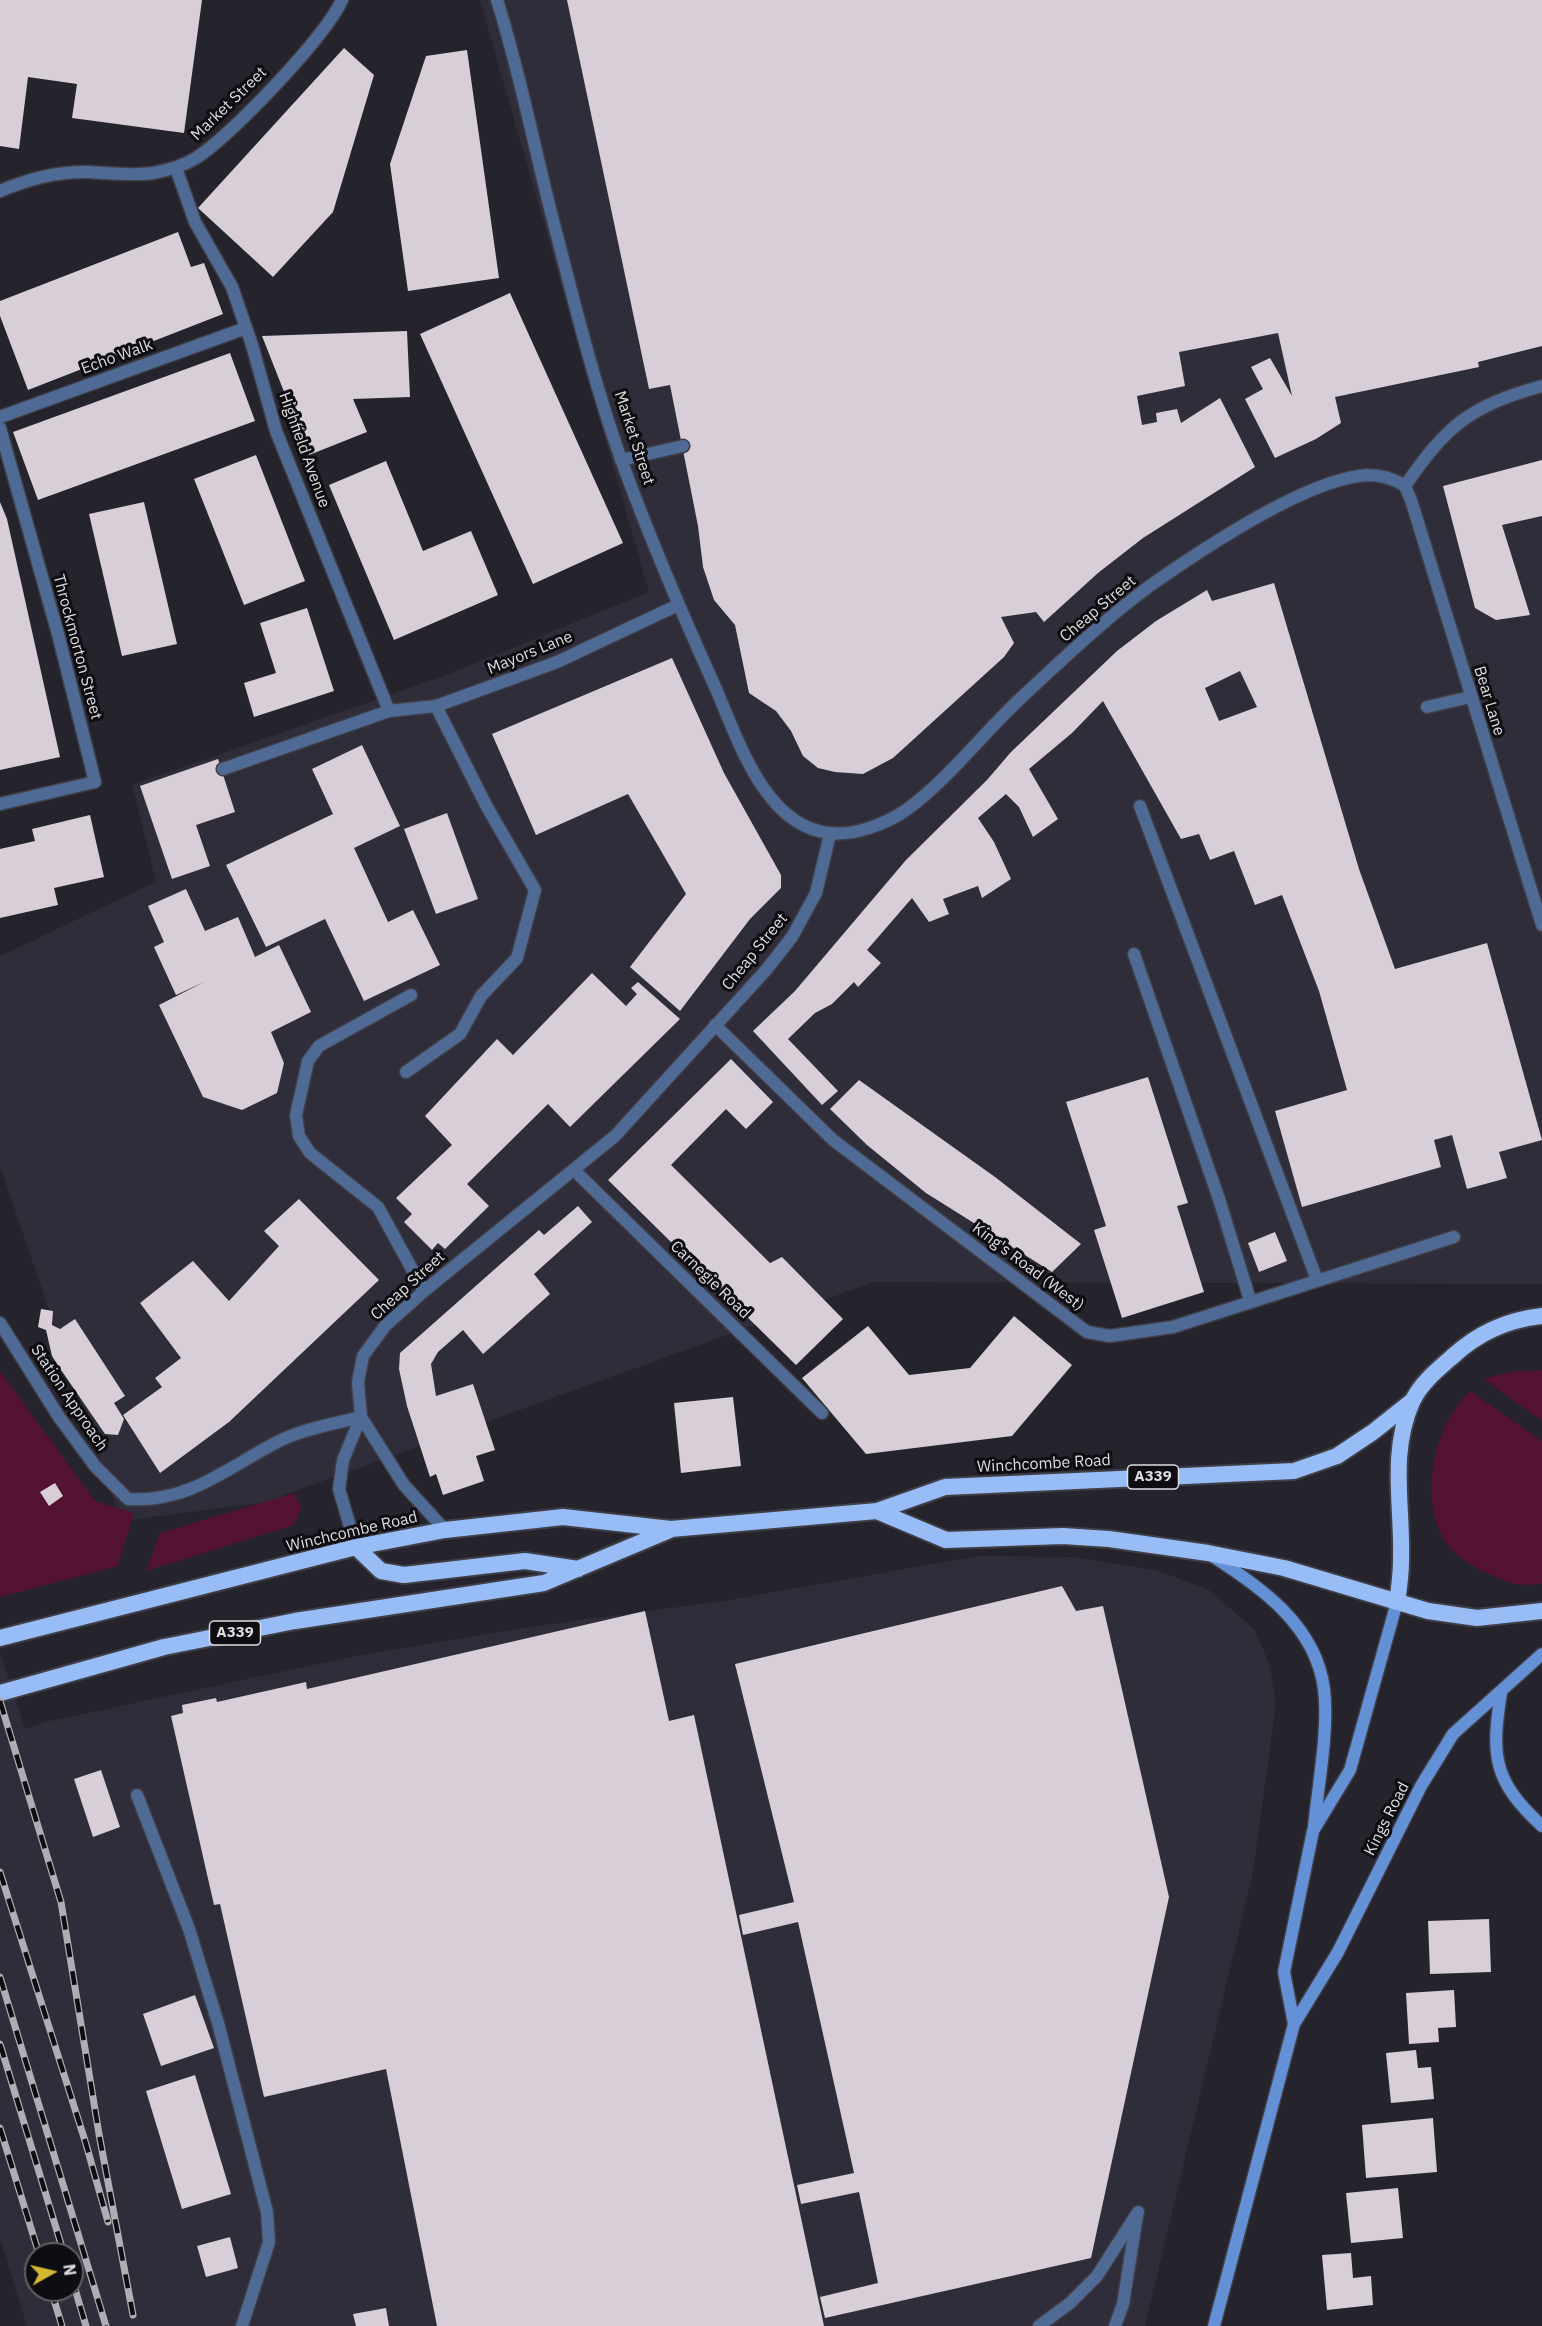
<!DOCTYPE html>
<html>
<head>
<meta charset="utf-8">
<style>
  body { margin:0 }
  #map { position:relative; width:1542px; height:2326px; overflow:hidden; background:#25232c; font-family:"IBM Plex Sans",sans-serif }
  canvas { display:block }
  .north { position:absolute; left:24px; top:2242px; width:60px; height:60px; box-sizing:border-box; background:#0e0d11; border:2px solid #616065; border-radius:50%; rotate:82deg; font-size:16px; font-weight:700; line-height:24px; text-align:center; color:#dddde2 }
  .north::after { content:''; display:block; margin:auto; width:21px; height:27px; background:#d2b735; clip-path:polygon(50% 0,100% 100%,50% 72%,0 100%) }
</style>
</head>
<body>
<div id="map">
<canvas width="1542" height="2326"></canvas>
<div class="north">N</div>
</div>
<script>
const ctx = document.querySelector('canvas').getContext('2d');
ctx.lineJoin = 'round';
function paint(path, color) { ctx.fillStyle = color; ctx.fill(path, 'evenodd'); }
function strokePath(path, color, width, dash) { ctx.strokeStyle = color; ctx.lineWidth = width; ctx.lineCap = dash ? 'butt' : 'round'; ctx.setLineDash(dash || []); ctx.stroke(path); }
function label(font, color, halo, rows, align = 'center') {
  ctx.font = font + ' "IBM Plex Sans",sans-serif'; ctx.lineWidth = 6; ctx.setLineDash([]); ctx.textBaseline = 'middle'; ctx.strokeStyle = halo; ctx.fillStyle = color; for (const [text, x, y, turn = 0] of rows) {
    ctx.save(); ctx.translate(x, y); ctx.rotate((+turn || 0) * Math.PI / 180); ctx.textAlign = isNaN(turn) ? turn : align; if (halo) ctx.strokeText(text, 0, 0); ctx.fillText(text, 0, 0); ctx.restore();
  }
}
paint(new Path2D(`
  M 480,0 L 1542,0 L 1542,1284 L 874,1282 L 262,1503 L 121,1521 L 0,1166 L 0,956 L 156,882 L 132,785 L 446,675 L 649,592 Z
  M 978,1556 L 1073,1557 L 1156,1570 L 1209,1590 L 1255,1630 L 1270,1666 L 1276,1704 L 1253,1872 L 1145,2326 L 27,2326 L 0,2238 L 0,1652 L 25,1729 L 45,1722 L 360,1655 L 522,1628 L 723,1601 ZM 36,2254 L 72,2254 L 72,2290 L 36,2290 Z`), '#2f2d3a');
paint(new Path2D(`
  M 1542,1370 L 1542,1421 L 1484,1379 L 1509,1372 Z
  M 0,1371 L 95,1501 L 134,1513 L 118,1566 L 0,1597 Z
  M 1470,1391 L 1542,1441 L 1542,1583 C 1521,1588 1508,1583 1489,1574 C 1475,1568 1457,1558 1448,1545 C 1417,1502 1433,1425 1470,1391 Z
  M 294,1493 L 302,1507 L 294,1525 L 146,1571 L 160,1533 Z`), '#541330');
paint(new Path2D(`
  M 0,0 L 202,0 L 184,133 L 72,118 L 77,84 L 28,77 L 19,149 L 0,146 Z
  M 567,0 L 1542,0 L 1542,346 L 1478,362 L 1479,367 L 1335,397 L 1341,423 L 1316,439 L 1275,458 L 1245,399 L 1263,389 L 1251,367 L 1270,358 L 1292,396 L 1278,333 L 1179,352 L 1185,386 L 1137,396 L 1142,425 L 1157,422 L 1156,413 L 1177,409 L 1181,423 L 1220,398 L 1255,467 L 1143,538 L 1098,573 L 1044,622 L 1036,612 L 1001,617 L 1014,643 L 1004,657 L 893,758 L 863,774 L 835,772 L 818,768 L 803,756 L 791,731 L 776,711 L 749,693 L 735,625 L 714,600 L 703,567 L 698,526 L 670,385 L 649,389 Z
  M 344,48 L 374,75 L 333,212 L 273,277 L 198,208 Z
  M 467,50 L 499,278 L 408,291 L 390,164 L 426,56 Z
  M 178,232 L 191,267 L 204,263 L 223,314 L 28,390 L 0,316 L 0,301 Z
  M 510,293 L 623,543 L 533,584 L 420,334 Z
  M 407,331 L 410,397 L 353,399 L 367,432 L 309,455 L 262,336 Z
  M 230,353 L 255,421 L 38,500 L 13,432 Z
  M 256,455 L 305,581 L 244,605 L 194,479 Z
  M 1542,460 L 1542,516 L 1502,525 L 1530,615 L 1496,620 L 1475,608 L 1443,486 Z
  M 386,461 L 423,551 L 471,531 L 498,595 L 394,640 L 329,485 Z
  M 0,502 L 7,519 L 60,757 L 0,770 Z
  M 144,502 L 177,644 L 122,656 L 89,514 Z
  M 1274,583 L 1359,869 L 1395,969 L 1487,943 L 1542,1140 L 1499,1152 L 1507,1178 L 1467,1189 L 1452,1135 L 1434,1140 L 1441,1167 L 1302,1207 L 1275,1111 L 1347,1090 L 1319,991 L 1282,895 L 1255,905 L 1234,851 L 1210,860 L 1199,834 L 1181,839 L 1103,701 L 1072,733 L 1029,769 L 1058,819 L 1033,837 L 1019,807 L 1006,794 L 978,818 L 994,842 L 1011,879 L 982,898 L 978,886 L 943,899 L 949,914 L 929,922 L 912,898 L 867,950 L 881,963 L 858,987 L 854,982 L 832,1004 L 815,1013 L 788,1039 L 838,1091 L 822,1105 L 753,1031 L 795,991 L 906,860 L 987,780 L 1011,752 L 1117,651 L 1156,621 L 1207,590 L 1212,601 ZM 1240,671 L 1257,707 L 1219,721 L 1205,688 Z
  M 307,608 L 334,691 L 254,717 L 244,683 L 276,673 L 260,623 Z
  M 672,658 L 724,773 L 781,875 L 781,888 L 750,919 L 680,1011 L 630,967 L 686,894 L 628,794 L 536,835 L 492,734 Z
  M 362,745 L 400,826 L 354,848 L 388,922 L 413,910 L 440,965 L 364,1001 L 325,919 L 266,947 L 226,865 L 333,814 L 312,769 Z
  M 218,759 L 235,812 L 196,825 L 210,866 L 172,879 L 140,786 Z
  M 447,813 L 478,899 L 436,914 L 404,829 Z
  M 90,815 L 104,877 L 54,888 L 58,905 L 0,918 L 0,849 L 35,841 L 32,829 Z
  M 186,889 L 205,931 L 238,917 L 255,957 L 279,945 L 311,1012 L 271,1032 L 284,1063 L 277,1093 L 242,1110 L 203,1097 L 159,1005 L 204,982 L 176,995 L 154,947 L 164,942 L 148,906 Z
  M 592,973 L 626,1006 L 637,994 L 631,988 L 638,982 L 680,1019 L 570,1127 L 548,1104 L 467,1184 L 489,1206 L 445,1249 L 438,1243 L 432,1250 L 404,1222 L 412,1214 L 396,1198 L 452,1145 L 425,1116 L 497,1039 L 513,1055 Z
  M 731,1059 L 773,1102 L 746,1129 L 726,1109 L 671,1165 L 770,1263 L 782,1257 L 843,1319 L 796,1365 L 608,1180 Z
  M 1148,1077 L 1188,1203 L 1177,1206 L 1204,1292 L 1122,1318 L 1094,1230 L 1106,1226 L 1066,1102 Z
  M 859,1080 L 995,1177 L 1081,1244 L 1052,1272 L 926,1193 L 867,1145 L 830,1109 Z
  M 299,1199 L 379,1280 L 229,1422 L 160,1473 L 123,1415 L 162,1387 L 155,1378 L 181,1358 L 140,1303 L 193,1261 L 229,1301 L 279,1246 L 264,1231 Z
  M 578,1206 L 592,1222 L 534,1274 L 550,1294 L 483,1354 L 463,1330 L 438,1352 L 431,1364 L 436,1396 L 473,1384 L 495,1450 L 476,1456 L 484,1481 L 443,1495 L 436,1474 L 430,1477 L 407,1406 L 399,1369 L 400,1353 L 539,1230 L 544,1235 Z
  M 1275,1232 L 1287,1261 L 1259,1272 L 1248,1243 Z
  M 41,1309 L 53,1311 L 52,1325 L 60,1329 L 75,1319 L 125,1396 L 114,1403 L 124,1419 L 118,1435 L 105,1434 L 59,1367 L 52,1356 L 46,1330 L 38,1327 Z
  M 1014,1316 L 1072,1365 L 1012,1436 L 866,1454 L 802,1378 L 868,1326 L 909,1375 L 970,1368 Z
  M 733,1397 L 741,1466 L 681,1473 L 674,1403 Z
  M 55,1483 L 63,1496 L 49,1506 L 40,1492 Z
  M 1062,1586 L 1076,1611 L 1103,1606 L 1169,1897 L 1091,2258 L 825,2318 L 820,2297 L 878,2283 L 859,2192 L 801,2204 L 797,2185 L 854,2173 L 798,1922 L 743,1935 L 739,1915 L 794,1902 L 735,1664 Z
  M 645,1611 L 669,1721 L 694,1715 L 824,2326 L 437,2326 L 386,2069 L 264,2097 L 220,1904 L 214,1905 L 171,1716 L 183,1713 L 182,1705 L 216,1698 L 217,1702 L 306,1682 L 307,1689 Z
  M 101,1770 L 120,1827 L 93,1837 L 74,1779 Z
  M 1489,1919 L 1491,1972 L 1430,1974 L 1428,1921 Z
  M 1454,1990 L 1456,2027 L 1438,2028 L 1439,2042 L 1409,2044 L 1406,1993 Z
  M 195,1995 L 214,2048 L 161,2066 L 143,2014 Z
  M 1416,2050 L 1418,2068 L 1431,2067 L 1434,2099 L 1391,2103 L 1386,2053 Z
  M 195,2075 L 231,2194 L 182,2209 L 146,2091 Z
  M 1433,2118 L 1437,2172 L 1366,2178 L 1362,2125 Z
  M 1398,2188 L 1403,2238 L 1351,2243 L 1346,2193 Z
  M 230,2237 L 238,2268 L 206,2277 L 197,2246 Z
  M 1351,2253 L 1353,2278 L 1371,2276 L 1373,2305 L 1327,2310 L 1322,2255 Z
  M 386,2308 L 389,2326 L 356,2326 L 353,2314 Z`), '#d7ced7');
const service = new Path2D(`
  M 621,460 L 683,446
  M 1427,707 L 1470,697
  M 1140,806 L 1317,1280
  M 1134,954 L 1219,1199 L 1250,1300
  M 411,995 L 319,1046 L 308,1061 L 296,1115 L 299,1136 L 310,1153 L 378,1207 L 424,1291
  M 406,1072 L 460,1034 L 481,996 L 517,958 L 535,890 L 487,807 L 436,706
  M 575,1171 L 822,1413
  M 137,1795 L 189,1929 L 218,2023 L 267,2212 L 269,2242 L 242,2326
  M 1039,2326 L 1070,2303 L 1097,2276 L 1138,2212
  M 1115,2326 L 1123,2304 L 1137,2216`);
const pedestrian = new Path2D(`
  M 1405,486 C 1447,425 1470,406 1542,386`);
const minor = new Path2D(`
  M 497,0 C 520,72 534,147 553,220 C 574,301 594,384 622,462 C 649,536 680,609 712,680 C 736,732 762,827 830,833 C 854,836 886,824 906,810 C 946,782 985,731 1022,697 C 1064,658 1106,618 1151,585 C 1201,550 1307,479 1367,475 C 1381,475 1393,478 1405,486 L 1411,500 L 1542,925
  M 176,168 L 195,222 L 232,287 L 252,345 L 276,431 L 389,711
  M 0,191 C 28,179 58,171 89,172 C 110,173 132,176 153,173 C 169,170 183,166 196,158 C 231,136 325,37 342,0
  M 0,417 L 246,328
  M 0,428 L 58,634 L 95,782 L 0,804
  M 223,769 L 389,711 L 436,706 L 486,688 L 557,662 L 678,605
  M 715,1025 L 833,1140 L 1087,1332 L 1110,1336 L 1173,1327 L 1454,1237
  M 0,1323 L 59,1417 L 95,1466 L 128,1499 C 189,1503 227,1468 277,1442 C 303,1429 333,1424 361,1417
  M 445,1530 L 404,1485 L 361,1417 L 358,1382 L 363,1356 L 385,1326 L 424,1291 L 615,1136 L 767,969 L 792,937 L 816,893 L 830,834
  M 356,1547 L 339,1489 L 343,1460 L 361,1417`);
const secondary = new Path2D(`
  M 1212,1556 C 1261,1587 1316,1626 1324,1689 C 1329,1729 1318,1786 1314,1827
  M 1501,1693 C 1491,1756 1493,1781 1542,1826
  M 1294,2024 L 1284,1972 L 1313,1831 L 1350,1770 L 1397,1602
  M 1214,2326 L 1294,2024 L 1338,1952 L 1421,1786 L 1453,1734 L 1542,1654`);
const trunk = new Path2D(`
  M 877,1511 L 946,1540 L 1063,1536 L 1109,1539 L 1208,1553 L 1284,1568 L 1428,1611 L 1477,1618 L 1542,1611
  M 356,1547 L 381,1571 L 404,1575 L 525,1561 L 578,1569
  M 1397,1602 C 1399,1589 1401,1575 1401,1561 C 1403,1507 1389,1454 1412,1402 C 1420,1384 1437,1370 1452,1357 C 1478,1333 1506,1320 1542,1316
  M 0,1638 L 356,1547 L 445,1530 L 563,1517 L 671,1529 L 877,1511 L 945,1487 L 1294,1471 L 1337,1456 L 1373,1432 L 1412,1401
  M 0,1693 L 164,1647 L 295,1621 L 544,1583 L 670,1530`);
strokePath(service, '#3f3d45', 15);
strokePath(pedestrian, '#3f3d45', 15);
strokePath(minor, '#3f3d45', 15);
strokePath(secondary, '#3f3d45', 15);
strokePath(trunk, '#3f3d45', 20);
strokePath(service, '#4e6a95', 12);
strokePath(pedestrian, '#4e6a95', 12);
strokePath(minor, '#4e6a95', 12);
strokePath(secondary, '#6490d6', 12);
strokePath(trunk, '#98bdf6', 16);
const rail = new Path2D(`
  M 0,1701 L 61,1902 L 99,2134 L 133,2315
  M 0,1872 L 86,2144 L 108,2222
  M 0,1977 L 106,2326
  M 0,2044 L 64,2254
  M 0,2128 L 39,2254
  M 72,2279 L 86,2326
  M 51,2290 L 62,2326`);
strokePath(rail, '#aeaeb4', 7);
strokePath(rail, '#0e0d11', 4.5, [14]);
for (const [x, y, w] of [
  [1153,1477,51],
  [235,1633,51]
]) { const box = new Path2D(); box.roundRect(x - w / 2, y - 12, w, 24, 4.5); ctx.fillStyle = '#0e0d11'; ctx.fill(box); strokePath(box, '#dddde2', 1.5); }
label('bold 15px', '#dddde2', null, [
  ["A339",1153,1477],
  ["A339",235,1633]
]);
label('16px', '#dddde2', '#0e0d11', [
  ["Market Street",229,104,-44],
  ["Echo Walk",117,357,-20],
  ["Market Street",634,438,72],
  ["Highfield Avenue",304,450,70],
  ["Cheap Street",1098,609,-40],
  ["Throckmorton Street",77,647,75],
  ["Mayors Lane",530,653,-22],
  ["Bear Lane",1489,701,73],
  ["Cheap Street",755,952,-51],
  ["King's Road (West)",1028,1267,37],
  ["Carnegie Road",710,1280,44],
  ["Cheap Street",408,1286,-42],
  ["Station Approach",69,1398,56],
  ["Winchcombe Road",1044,1464,-3],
  ["Winchcombe Road",352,1532,-13],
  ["Kings Road",1387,1819,-63]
]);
</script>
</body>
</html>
